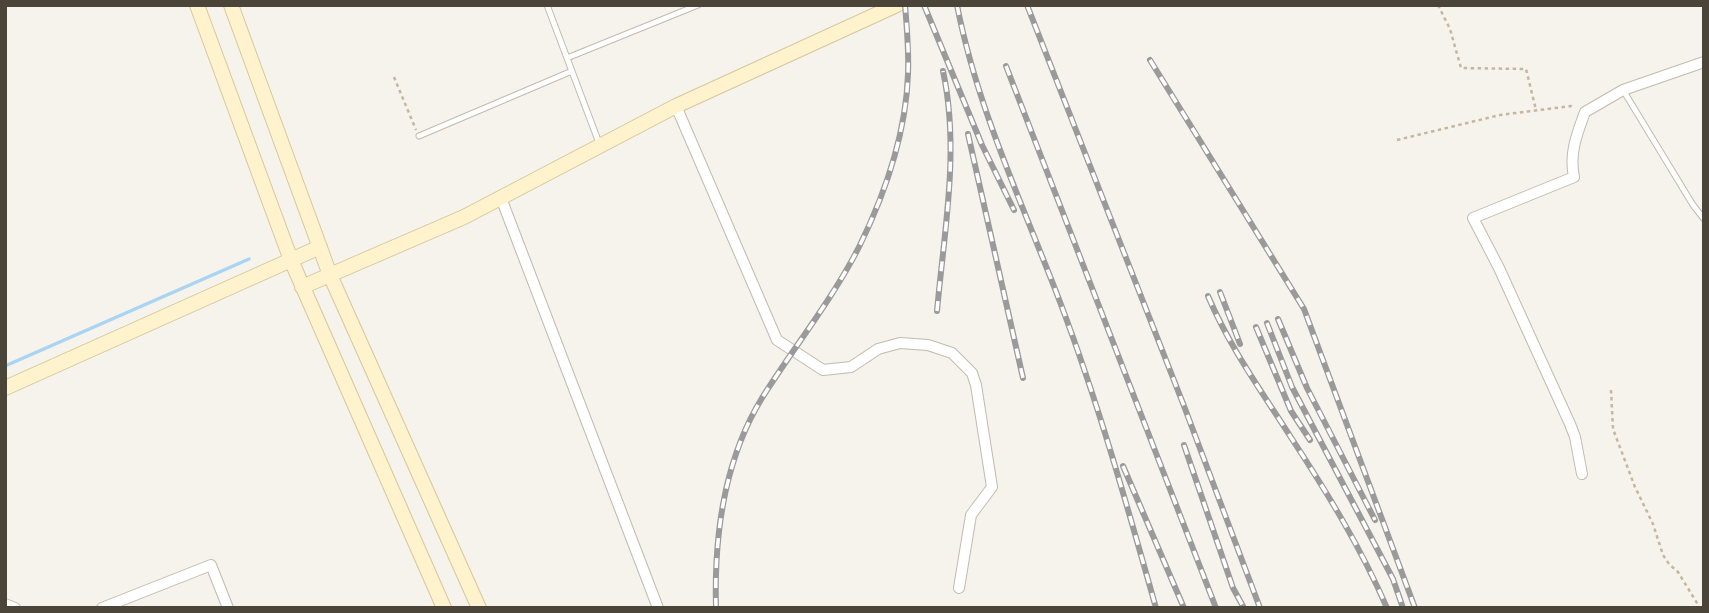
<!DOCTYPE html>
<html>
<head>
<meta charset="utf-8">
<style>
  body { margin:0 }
  #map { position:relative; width:1709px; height:613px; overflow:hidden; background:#f6f3ec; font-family:Montserrat,sans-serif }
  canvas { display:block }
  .frame { position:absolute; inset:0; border:7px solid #4b4439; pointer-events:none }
</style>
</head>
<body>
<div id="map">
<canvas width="1709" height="613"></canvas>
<div class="frame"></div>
</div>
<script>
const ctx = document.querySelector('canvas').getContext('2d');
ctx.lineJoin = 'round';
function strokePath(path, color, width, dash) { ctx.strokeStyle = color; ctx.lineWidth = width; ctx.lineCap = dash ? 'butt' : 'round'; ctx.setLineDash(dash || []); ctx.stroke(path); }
strokePath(new Path2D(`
  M 5,366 L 249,259`), '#a9d4f2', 3.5);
const lane = new Path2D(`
  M 547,5 L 599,143
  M 567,58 L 698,5
  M 1623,90 L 1693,205 L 1704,219
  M 419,136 L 572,71`);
const street = new Path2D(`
  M 676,106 L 777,340 L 823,370 L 851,367 L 878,349 L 900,343 L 928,345 L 952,353 L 972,373 L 976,385 L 992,487 L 971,515 L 959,588
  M 501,198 L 658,608
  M 1582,474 L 1575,437 L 1570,424 L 1499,268 L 1473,218 L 1574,177 C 1569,153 1577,134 1585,112 L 1623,90 L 1704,62
  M 5,604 L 15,608
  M 102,608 L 211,565 L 228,608`);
const secondary = new Path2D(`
  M 197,5 L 291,260 L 444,608
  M 231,5 L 330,275 L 479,608
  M 302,287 L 464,217 L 676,106 L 897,5
  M 5,388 L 320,247`);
strokePath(lane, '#c2bbae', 7);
strokePath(street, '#c2bbae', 12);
strokePath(secondary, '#d6c79b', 16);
strokePath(new Path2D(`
  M 1438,5 L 1450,29 L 1461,68 L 1526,69 L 1536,110
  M 394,77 L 416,130
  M 1397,140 L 1500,115 L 1571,106 L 1575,108
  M 1611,390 L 1613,429 L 1635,487 L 1653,524 L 1663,555 L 1669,564 L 1678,572 L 1700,608`), '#c4b79f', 2.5, [3.5, 3.5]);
strokePath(lane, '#fff', 5);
strokePath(street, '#fff', 10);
strokePath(secondary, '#fff3cd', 14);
const rail = new Path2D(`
  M 924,5 L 982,145 L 1014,210
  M 957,5 C 977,108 1023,205 1060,302 C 1098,402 1127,505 1156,608
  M 1027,5 L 1184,406 L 1260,608
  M 1150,60 L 1304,309 L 1415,608
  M 1006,66 L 1216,608
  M 968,134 L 1023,378
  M 1220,292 L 1240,344
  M 1208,296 C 1230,348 1262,392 1292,439 C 1328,494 1361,548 1387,608
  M 937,311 C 944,232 960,150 943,71
  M 1278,319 L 1307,388 L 1375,520
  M 1267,323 L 1292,387 L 1393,579 L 1403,608
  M 1256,327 L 1291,411 L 1310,440
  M 1184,445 L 1233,588 L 1244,608
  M 1123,466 L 1184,608
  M 716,608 C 714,537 724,460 762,398 C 794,347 832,300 859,247 C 885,194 906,133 908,74 C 909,51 907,28 905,5`);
strokePath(rail, '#9a9a9a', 6);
strokePath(rail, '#fff', 3.5, [10]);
</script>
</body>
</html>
